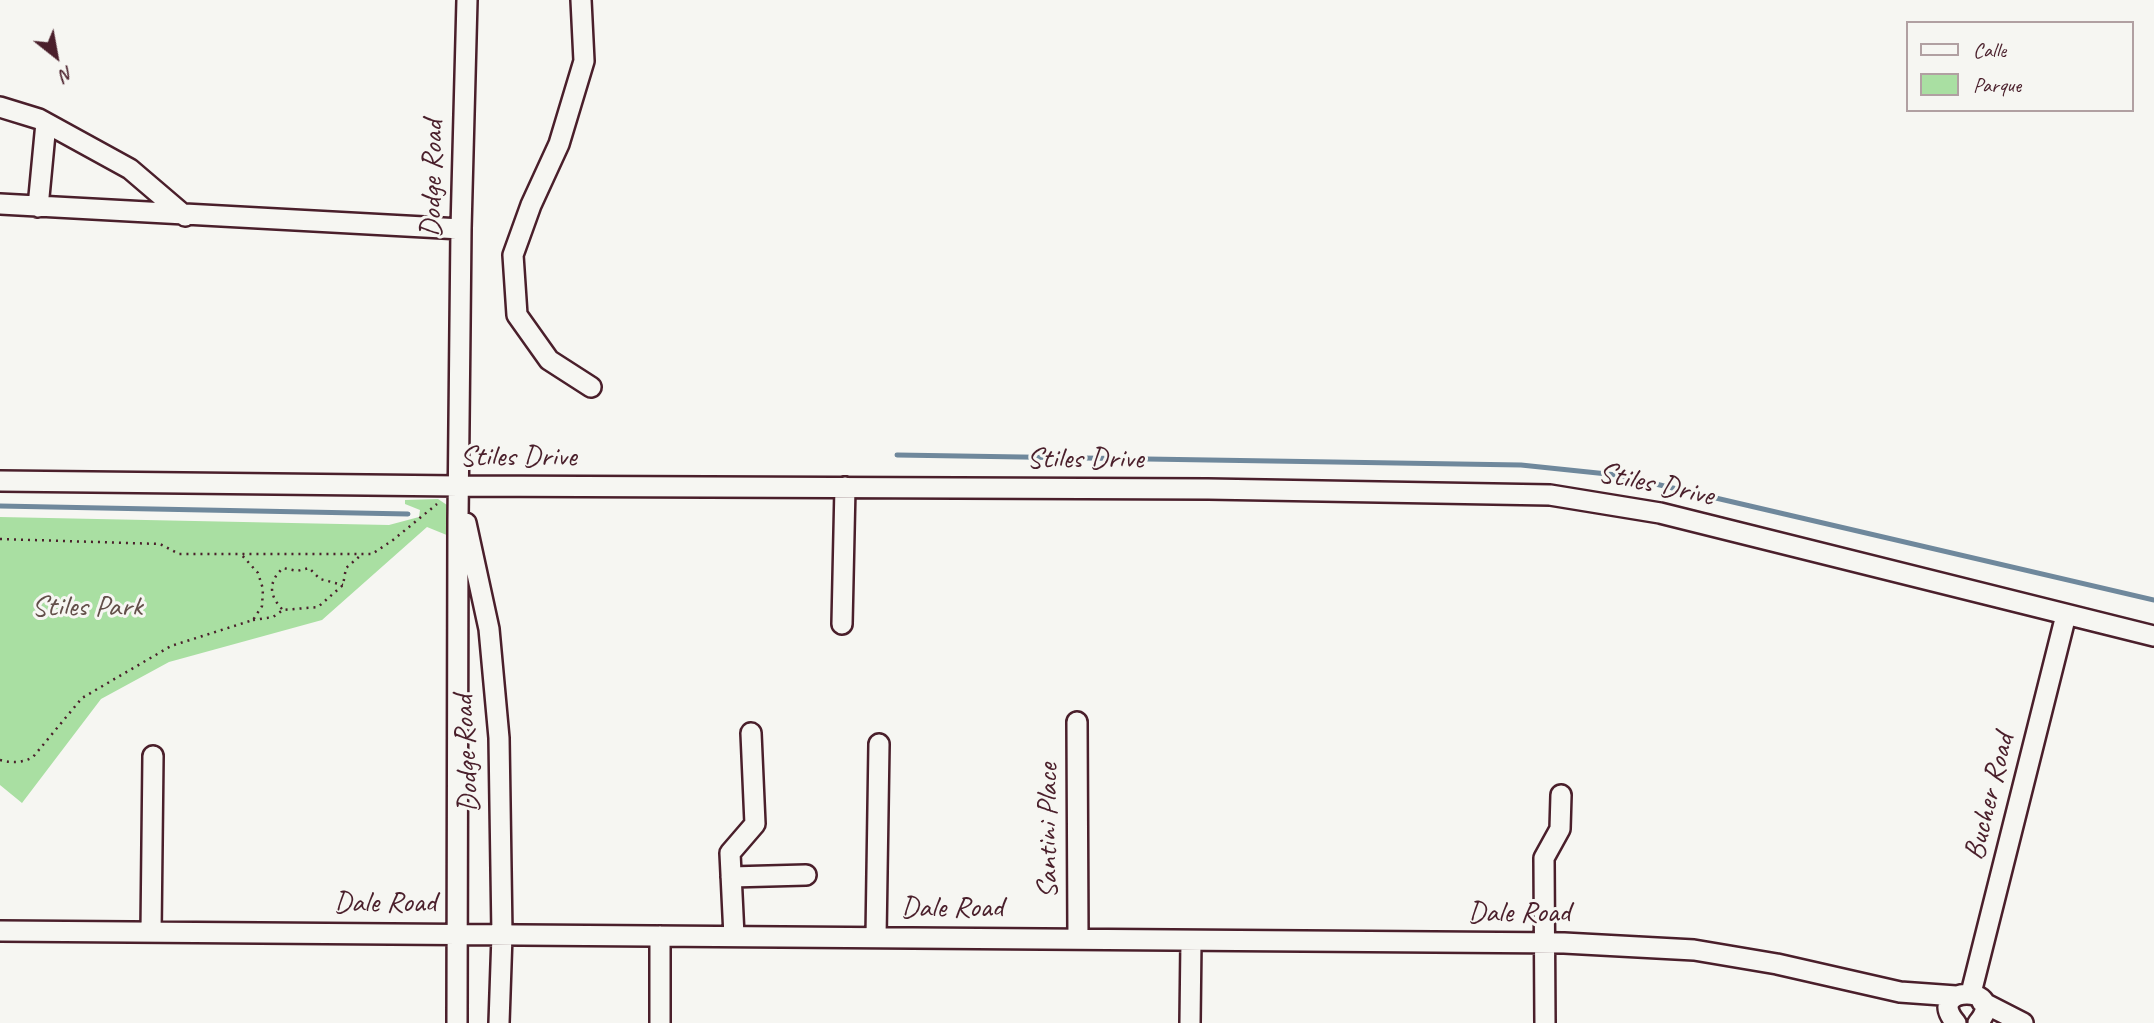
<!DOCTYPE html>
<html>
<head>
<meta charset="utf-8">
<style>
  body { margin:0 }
  #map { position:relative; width:2154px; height:1023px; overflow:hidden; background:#f6f6f2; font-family:Caveat,sans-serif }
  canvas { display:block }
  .legend { position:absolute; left:1906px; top:21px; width:228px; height:91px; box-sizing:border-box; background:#f6f6f2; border:2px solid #b1a0a2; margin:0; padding:9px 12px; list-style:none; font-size:21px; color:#4a1f2b }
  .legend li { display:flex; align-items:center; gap:14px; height:35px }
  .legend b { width:35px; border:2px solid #b1a0a2 }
  .north { position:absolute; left:21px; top:21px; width:70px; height:70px; -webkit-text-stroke:5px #f6f6f2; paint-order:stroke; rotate:149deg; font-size:19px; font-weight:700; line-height:28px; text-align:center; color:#4a1f2b }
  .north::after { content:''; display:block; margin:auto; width:24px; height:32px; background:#4a1f2b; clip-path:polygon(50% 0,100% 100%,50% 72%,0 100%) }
</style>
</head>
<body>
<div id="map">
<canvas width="2154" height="1023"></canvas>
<ul class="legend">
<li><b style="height:9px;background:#f6f6f2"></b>Calle</li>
<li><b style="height:19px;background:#a9dfa2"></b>Parque</li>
</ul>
<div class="north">N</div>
</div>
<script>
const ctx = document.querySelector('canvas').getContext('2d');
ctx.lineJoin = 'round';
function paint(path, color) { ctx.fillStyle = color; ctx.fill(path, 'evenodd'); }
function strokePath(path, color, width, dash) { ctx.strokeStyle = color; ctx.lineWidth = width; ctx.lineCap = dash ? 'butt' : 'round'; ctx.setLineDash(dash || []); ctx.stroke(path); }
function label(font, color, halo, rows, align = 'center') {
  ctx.font = font + ' Caveat,sans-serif'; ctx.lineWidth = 6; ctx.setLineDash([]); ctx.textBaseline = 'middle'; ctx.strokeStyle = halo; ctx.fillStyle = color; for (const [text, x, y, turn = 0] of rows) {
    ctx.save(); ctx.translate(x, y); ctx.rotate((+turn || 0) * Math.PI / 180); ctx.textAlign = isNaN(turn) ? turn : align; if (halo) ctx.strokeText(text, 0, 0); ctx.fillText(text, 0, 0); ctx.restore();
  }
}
paint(new Path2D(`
  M 438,499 L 450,507 L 454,538 L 427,527 L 322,620 L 169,662 L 101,699 L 22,803 L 0,785 L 0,517 L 389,525 L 419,517 L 420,510 L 405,504 L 405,500 Z`), '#a9dfa2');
strokePath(new Path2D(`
  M 897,455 L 1521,465 L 1617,475 L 2154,600
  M 0,506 L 408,514`), '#6f889c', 5);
const minor = new Path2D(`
  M 581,0 L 584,61 L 559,144 L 531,205 L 513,255 L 517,315 L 549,360 L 591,387
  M 0,107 L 39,119 L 130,169 L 185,216
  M 0,204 L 461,229
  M 38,207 L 46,123
  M 0,481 L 458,486 L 1208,489 L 1550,495 L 1660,513 L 2154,636
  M 466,523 L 489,629 L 499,738 L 502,935 L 499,1023
  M 842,624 L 845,487
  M 1077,722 L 1078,939
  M 731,877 L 806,875
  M 0,931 L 1564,943 L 1694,950 L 1777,964 L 1900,992 L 1956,996
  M 151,932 L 153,756
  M 734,936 L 730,853 L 755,824 L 751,733
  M 876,937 L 879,744
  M 1971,993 L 2066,615
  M 1982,1002 L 2023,1023
  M 457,1023 L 458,519 L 461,229 L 467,0
  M 660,1023 L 660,936
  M 1190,1023 L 1191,941
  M 1545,1023 L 1544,858 L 1560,829 L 1561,795
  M 1956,1023 C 1922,985 2011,984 1978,1023`);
strokePath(minor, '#4a1f2b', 24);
strokePath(new Path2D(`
  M 0,539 L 160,544 L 179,554 L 372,554 L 393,540 L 437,504
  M 282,609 C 269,595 268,582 283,568 L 297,571 L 309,568 L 320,579 L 343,585
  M 253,620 L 273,617 L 283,610 L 318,607 L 343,585 L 346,568 L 360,556
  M 0,760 C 12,763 23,763 33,757 L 82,698 L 171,646 L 253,620 L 262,606 L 263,589 L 258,573 L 240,553`), '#4a1f2b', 2.5, [2, 5]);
strokePath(minor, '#f6f6f2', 19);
label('30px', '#4a1f2b', '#f6f6f2', [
  ["Dodge Road",433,179,-89],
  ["Stiles Drive",518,457],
  ["Stiles Drive",1085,459],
  ["Stiles Drive",1656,485,12],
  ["Dodge Road",467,754,-93],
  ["Bucher Road",1990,797,-76],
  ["Santini Place",1048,831,-90],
  ["Dale Road",385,903],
  ["Dale Road",952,908],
  ["Dale Road",1519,913]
]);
label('30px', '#624f49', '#f6f6f2', [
  ["Stiles Park",87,607]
]);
</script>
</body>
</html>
